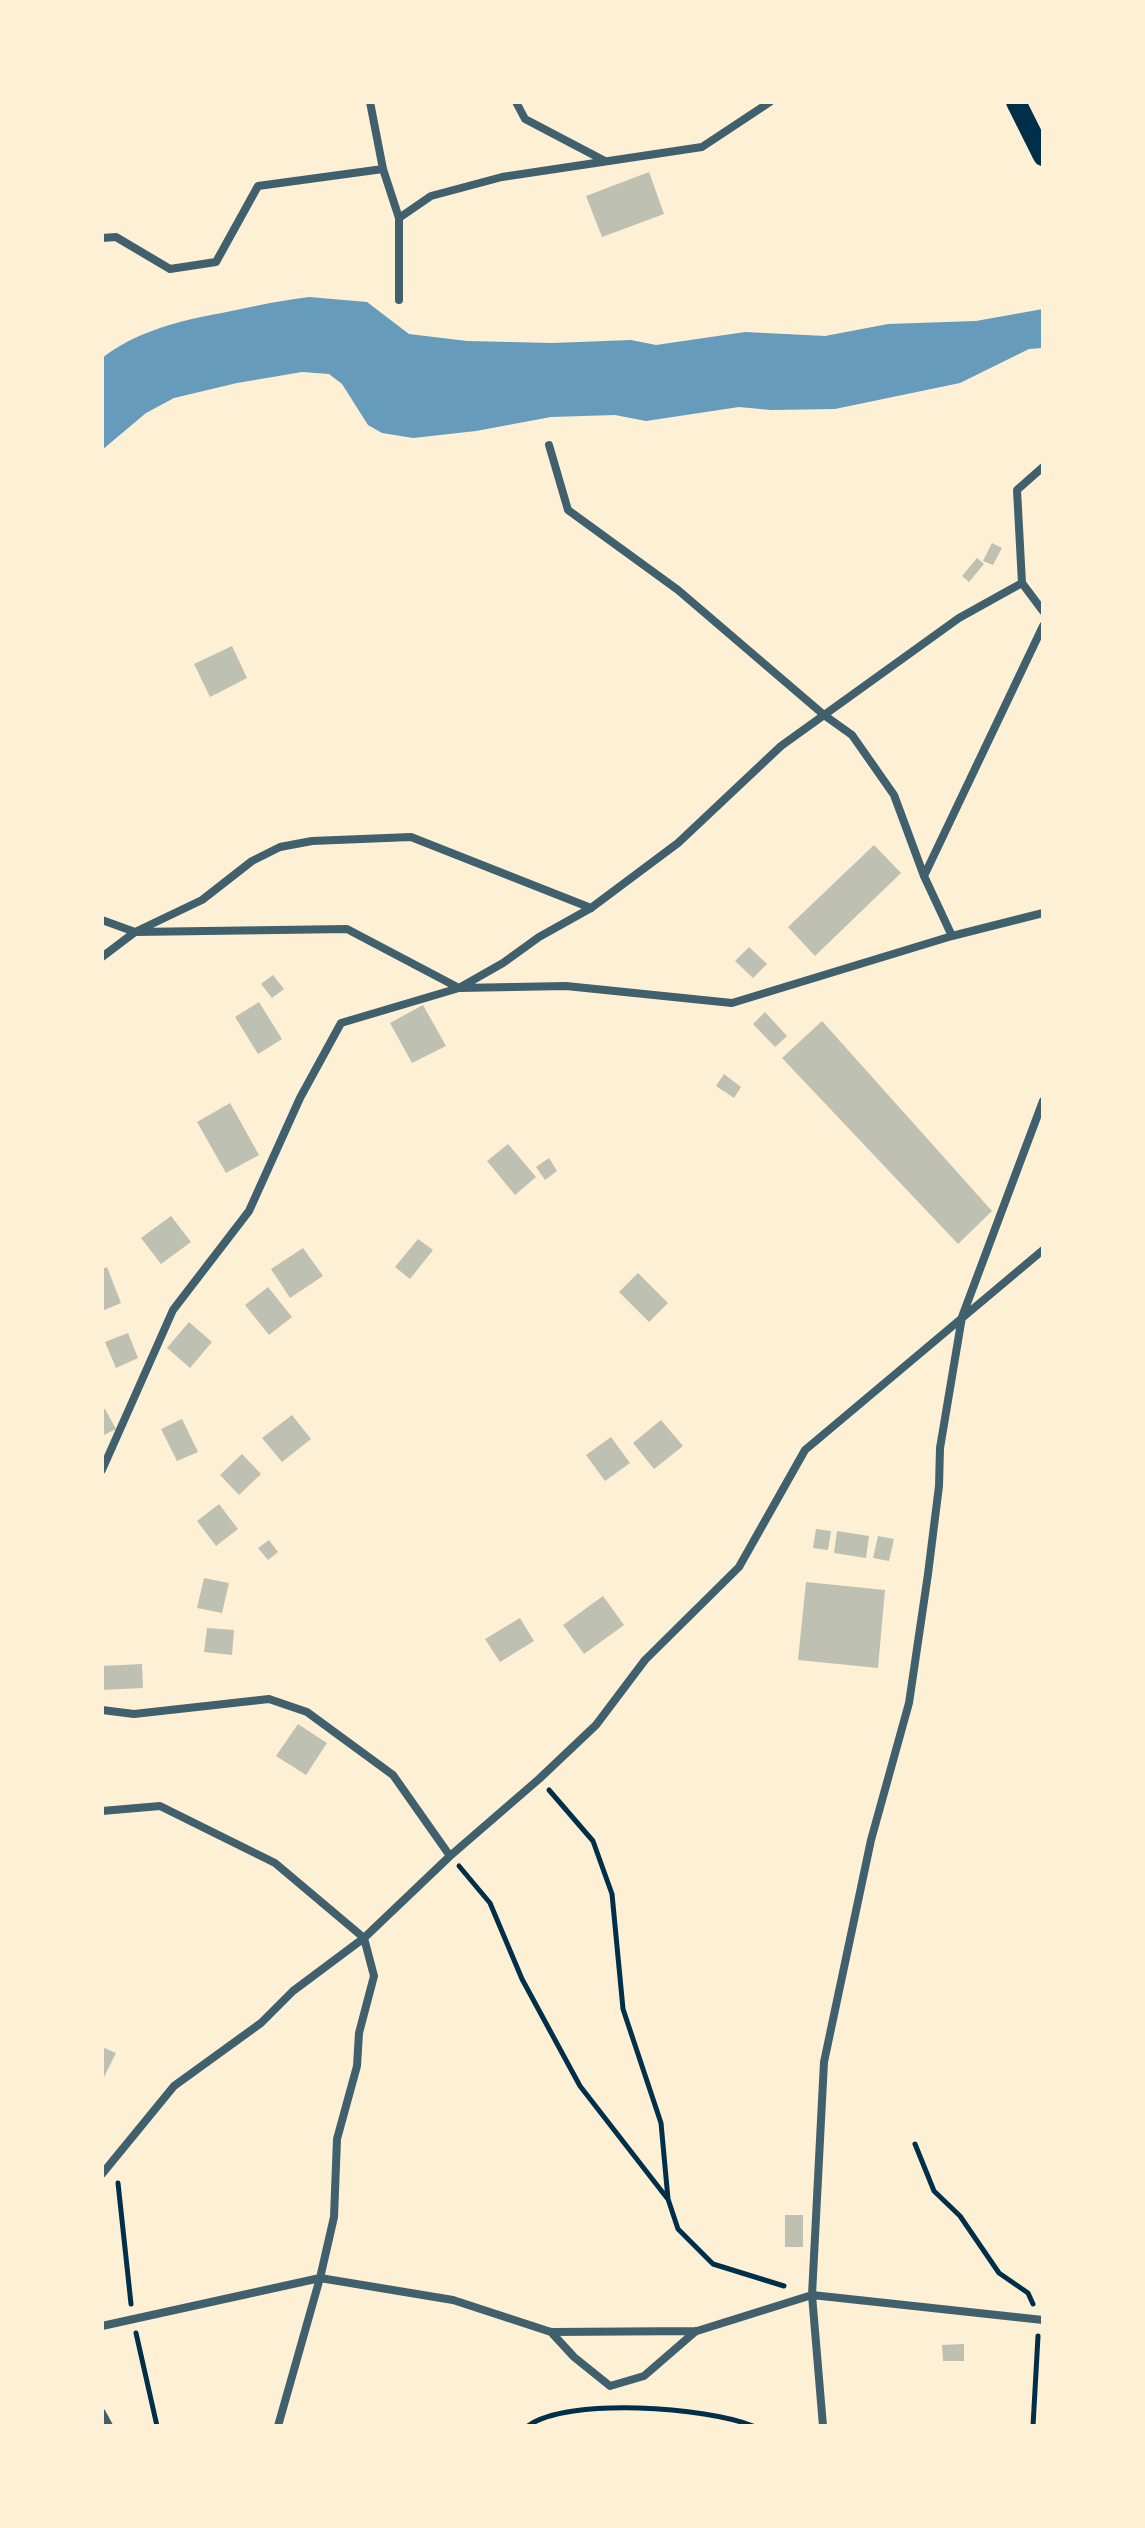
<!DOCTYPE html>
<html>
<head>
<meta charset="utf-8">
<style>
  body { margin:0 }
  #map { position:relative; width:1145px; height:2528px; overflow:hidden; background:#fdf0d5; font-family:Quicksand,sans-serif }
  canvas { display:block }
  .frame { position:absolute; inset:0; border:104px solid #fdf0d5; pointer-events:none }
</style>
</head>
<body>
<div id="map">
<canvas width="1145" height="2528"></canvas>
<div class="frame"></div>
</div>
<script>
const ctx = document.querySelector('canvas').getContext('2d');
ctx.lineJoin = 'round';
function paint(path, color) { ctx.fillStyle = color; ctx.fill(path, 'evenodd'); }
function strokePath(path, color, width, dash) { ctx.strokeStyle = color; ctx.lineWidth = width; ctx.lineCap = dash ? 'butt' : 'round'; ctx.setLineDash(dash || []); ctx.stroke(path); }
paint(new Path2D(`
  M 309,297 L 367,302 L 409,334 L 467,341 L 552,343 L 631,340 L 656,345 L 745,332 L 825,336 L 888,324 L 976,321 L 1043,309 L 1043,348 L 1029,349 L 960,383 L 835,409 L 771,410 L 739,407 L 646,421 L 615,415 L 551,417 L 476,431 L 413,438 L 382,433 L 368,425 L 342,384 L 329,374 L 302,372 L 237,383 L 174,398 L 146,413 L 102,450 L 102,358 C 135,333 171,323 211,315 C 243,309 275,301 309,297 Z`), '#669bbc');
paint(new Path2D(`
  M 649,172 L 664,214 L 602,237 L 586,196 Z
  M 992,543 L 1002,548 L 993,565 L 983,561 Z
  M 977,558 L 984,564 L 969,582 L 962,576 Z
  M 232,646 L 247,678 L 210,697 L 194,664 Z
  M 874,845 L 901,873 L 815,956 L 788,927 Z
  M 749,947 L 767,964 L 753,978 L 735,961 Z
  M 273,975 L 284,989 L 272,998 L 261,984 Z
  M 259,1002 L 282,1039 L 258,1054 L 235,1017 Z
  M 423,1005 L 446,1046 L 412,1063 L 390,1023 Z
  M 765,1012 L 787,1036 L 775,1047 L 753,1024 Z
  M 822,1021 L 992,1211 L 958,1244 L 782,1058 Z
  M 724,1074 L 741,1087 L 734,1098 L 716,1086 Z
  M 230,1103 L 259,1155 L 226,1173 L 197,1122 Z
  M 508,1144 L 536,1177 L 515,1195 L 487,1161 Z
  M 549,1158 L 557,1171 L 545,1180 L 536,1167 Z
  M 171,1216 L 191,1242 L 161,1264 L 141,1238 Z
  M 418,1239 L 433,1250 L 410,1279 L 395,1267 Z
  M 303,1248 L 323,1276 L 290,1298 L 271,1269 Z
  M 107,1267 L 121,1303 L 102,1311 L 102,1269 Z
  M 638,1273 L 668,1303 L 649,1322 L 619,1292 Z
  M 268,1287 L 292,1317 L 269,1335 L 245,1305 Z
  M 189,1322 L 212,1342 L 190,1368 L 167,1348 Z
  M 128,1333 L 138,1358 L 116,1368 L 105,1342 Z
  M 105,1409 L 116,1429 L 102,1436 L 102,1410 Z
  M 292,1415 L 311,1439 L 282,1462 L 262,1438 Z
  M 182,1419 L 198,1452 L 177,1461 L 161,1429 Z
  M 661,1420 L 683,1446 L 654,1469 L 633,1443 Z
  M 611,1437 L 630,1463 L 605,1481 L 586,1455 Z
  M 242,1454 L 261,1474 L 239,1495 L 220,1475 Z
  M 219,1504 L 238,1529 L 216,1546 L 197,1521 Z
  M 816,1529 L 831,1531 L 828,1550 L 813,1548 Z
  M 837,1531 L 869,1536 L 866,1558 L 834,1553 Z
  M 878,1536 L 894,1539 L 889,1561 L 873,1558 Z
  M 269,1540 L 278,1552 L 268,1560 L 258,1548 Z
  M 204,1578 L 229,1583 L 222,1613 L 197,1608 Z
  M 806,1582 L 885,1590 L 878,1668 L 798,1660 Z
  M 603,1596 L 624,1625 L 584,1654 L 563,1625 Z
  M 520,1618 L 534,1641 L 500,1662 L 485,1639 Z
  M 207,1628 L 234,1630 L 232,1655 L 204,1652 Z
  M 142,1664 L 143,1688 L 102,1690 L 102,1666 Z
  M 298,1724 L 327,1743 L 306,1775 L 276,1756 Z
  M 102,2047 L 116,2053 L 102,2081 Z
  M 785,2215 L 803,2215 L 803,2247 L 785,2247 Z
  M 964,2344 L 964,2361 L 943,2361 L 942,2345 Z`), '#bec0b2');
strokePath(new Path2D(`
  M 549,1790 L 593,1841 L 612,1894 L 623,2009 L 661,2123 L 668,2199 L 678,2229 L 713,2264 L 784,2286
  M 459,1866 L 490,1903 L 522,1979 L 580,2086 L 667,2198
  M 915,2144 L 934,2191 L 960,2216 L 999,2273 L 1028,2293 L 1033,2304
  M 118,2183 L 131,2304
  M 136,2333 L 157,2426
  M 528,2426 C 568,2397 707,2407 753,2426
  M 1033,2426 L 1038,2336`), '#003049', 5);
strokePath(new Path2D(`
  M 370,102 L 383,169 L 399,218 L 399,300
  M 516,102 L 525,119 L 605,161
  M 399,218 L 431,196 L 502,177 L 702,147 L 770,102
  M 102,238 L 116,237 L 170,269 L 216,262 L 258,186 L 383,169
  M 549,445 L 568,510 L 678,590 L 824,715 L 852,735 L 894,795 L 924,876 L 952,936
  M 1022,583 L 1043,611
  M 924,876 L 1043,626
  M 102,920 L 135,932 L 347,929 L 459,988 L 566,986 L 732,1003 L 952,936 L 1043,913
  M 102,957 L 135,932 L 202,900 L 252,861 L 280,847 L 312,841 L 411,837 L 591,908
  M 102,1470 L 173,1310 L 249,1211 L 300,1098 L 341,1023 L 459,988 L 503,963 L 539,937 L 591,908 L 678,843 L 781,746 L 959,618 L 1022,583 L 1017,490 L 1043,467
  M 102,1710 L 134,1714 L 269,1699 L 307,1712 L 393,1775 L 450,1856
  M 102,1811 L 160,1806 L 275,1863 L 364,1938 L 374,1976 L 359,2033 L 357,2066 L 337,2139 L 334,2217 L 320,2278 L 278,2426
  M 102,2174 L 174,2086 L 261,2023 L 293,1991 L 364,1938 L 450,1856 L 539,1779 L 596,1725 L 645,1660 L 739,1567 L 805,1450 L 1043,1250
  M 102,2326 L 320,2278 L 453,2300 L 551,2332 L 697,2331 L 812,2295 L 1043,2320
  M 551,2332 L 574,2357 L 610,2386 L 644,2376 L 696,2331
  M 102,2413 L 109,2426
  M 823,2426 L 812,2295 L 824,2062 L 871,1840 L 909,1703 L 928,1574 L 939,1486 L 940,1448 L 962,1317 L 1043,1101`), '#3f606c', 8);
strokePath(new Path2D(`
  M 1016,102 L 1043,156`), '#003049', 20);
</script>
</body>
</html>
